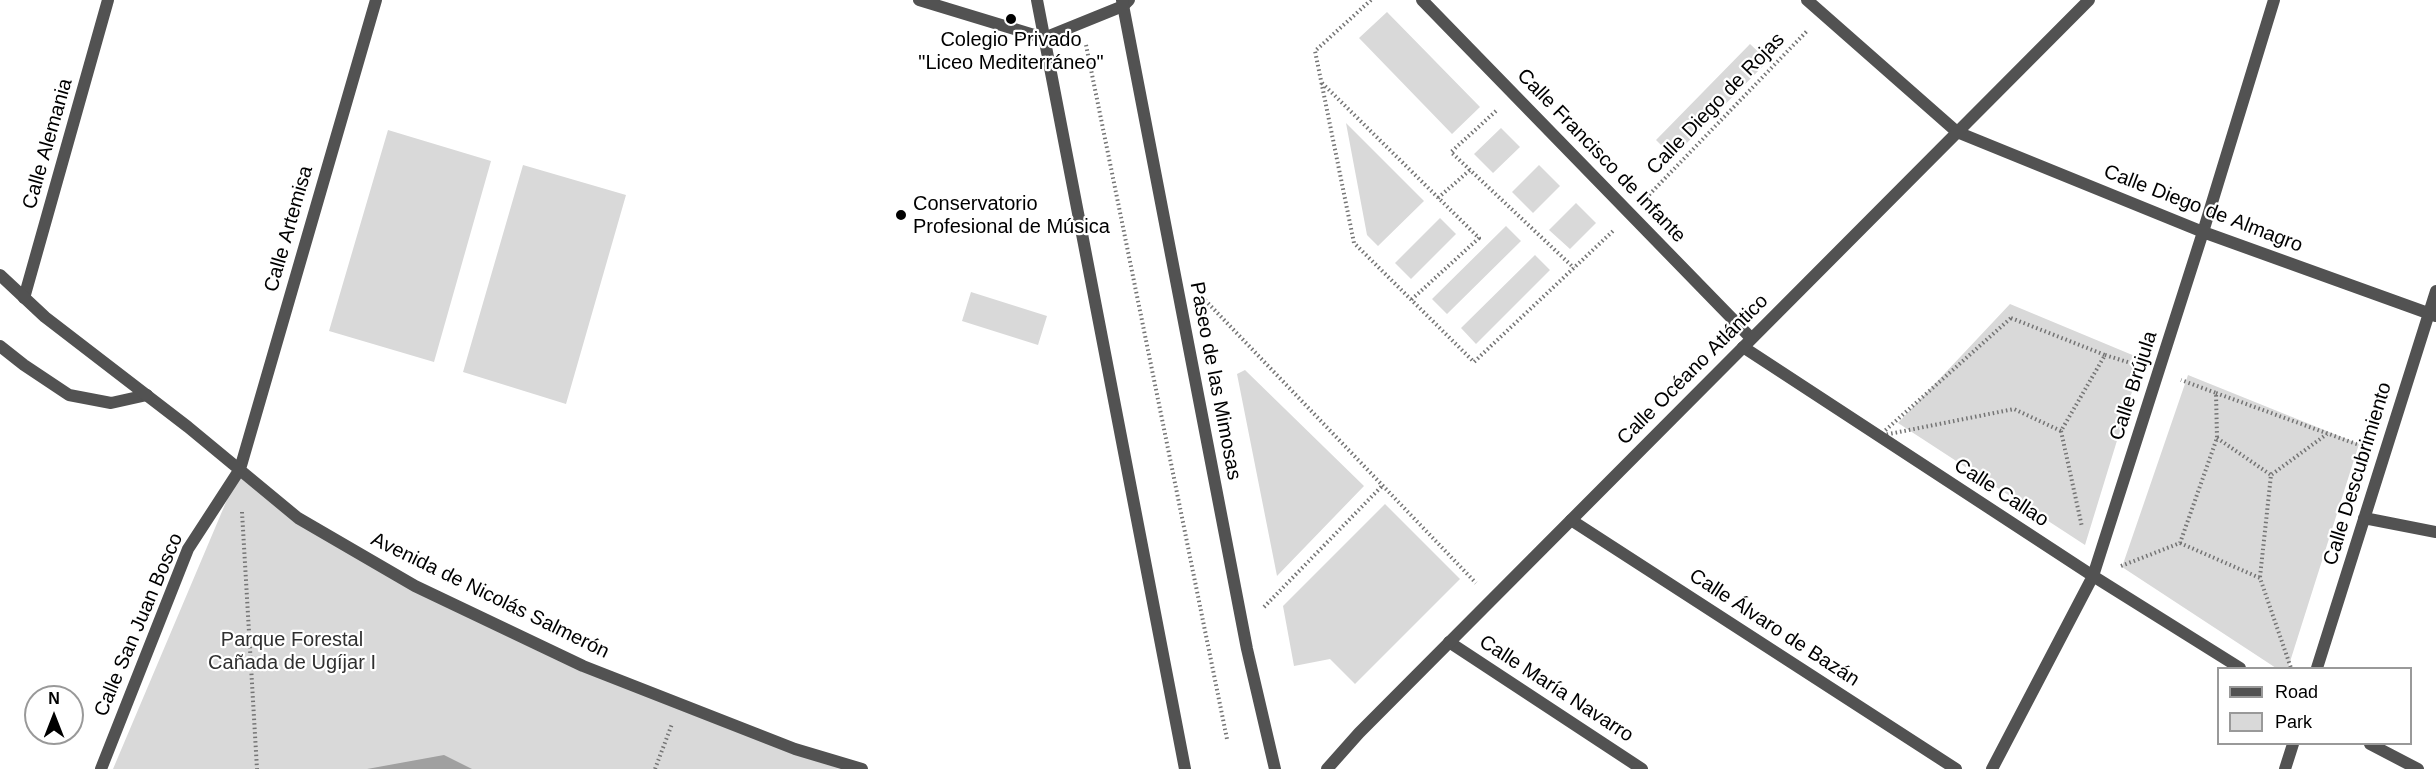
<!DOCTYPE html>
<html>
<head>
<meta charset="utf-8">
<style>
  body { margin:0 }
  #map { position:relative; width:2436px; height:769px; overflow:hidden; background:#fff; font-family:Helvetica,sans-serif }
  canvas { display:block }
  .legend { position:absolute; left:2217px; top:667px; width:195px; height:78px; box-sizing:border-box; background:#fff; border:2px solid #999; margin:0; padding:8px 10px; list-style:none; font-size:18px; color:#000 }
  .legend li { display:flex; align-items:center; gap:12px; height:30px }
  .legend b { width:30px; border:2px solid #999 }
  .north { position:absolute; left:24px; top:685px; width:60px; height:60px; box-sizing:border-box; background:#fff; border:2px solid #999; border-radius:50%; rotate:0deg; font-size:16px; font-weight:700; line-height:24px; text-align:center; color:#000 }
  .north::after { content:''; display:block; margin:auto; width:21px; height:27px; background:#000; clip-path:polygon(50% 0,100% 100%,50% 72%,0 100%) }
</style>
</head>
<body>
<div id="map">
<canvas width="2436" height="769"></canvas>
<ul class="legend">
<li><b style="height:8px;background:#525252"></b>Road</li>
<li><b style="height:16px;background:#d9d9d9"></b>Park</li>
</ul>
<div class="north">N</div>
</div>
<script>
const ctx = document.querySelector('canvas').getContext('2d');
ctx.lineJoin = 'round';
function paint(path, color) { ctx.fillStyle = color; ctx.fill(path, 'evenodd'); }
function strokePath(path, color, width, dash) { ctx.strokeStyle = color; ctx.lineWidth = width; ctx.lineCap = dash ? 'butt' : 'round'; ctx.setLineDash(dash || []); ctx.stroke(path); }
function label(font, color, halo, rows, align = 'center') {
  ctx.font = font + ' Helvetica,sans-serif'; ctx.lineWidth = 4.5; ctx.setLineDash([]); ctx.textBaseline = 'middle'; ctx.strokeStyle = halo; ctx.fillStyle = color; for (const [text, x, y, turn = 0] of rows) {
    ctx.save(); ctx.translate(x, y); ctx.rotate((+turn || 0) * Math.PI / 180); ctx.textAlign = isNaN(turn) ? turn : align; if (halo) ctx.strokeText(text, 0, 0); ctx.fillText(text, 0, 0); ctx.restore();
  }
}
paint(new Path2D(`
  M 1387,12 L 1480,107 L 1452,134 L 1359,38 Z
  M 1750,44 L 1768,61 L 1673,157 L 1656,140 Z
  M 1346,123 L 1424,201 L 1378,246 L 1367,235 Z
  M 1501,128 L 1520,147 L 1493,173 L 1474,154 Z
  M 388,130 L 491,161 L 434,362 L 329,331 Z
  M 523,165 L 626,195 L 566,404 L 463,372 Z
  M 1539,165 L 1560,186 L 1533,213 L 1512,192 Z
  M 1576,203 L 1596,223 L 1570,249 L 1549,230 Z
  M 1440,218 L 1456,234 L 1411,279 L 1395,263 Z
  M 1506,226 L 1521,241 L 1447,314 L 1432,299 Z
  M 1535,255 L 1550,270 L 1476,344 L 1461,328 Z
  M 971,292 L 1047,316 L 1038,345 L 962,321 Z
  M 2010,304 L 2142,359 L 2085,545 L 1898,423 Z
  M 1245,370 L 1364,486 L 1277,576 L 1237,374 Z
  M 2188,375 L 2359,444 L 2288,668 L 2276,668 L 2122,567 Z
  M 240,469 L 298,518 L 415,586 L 583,666 L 862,769 L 113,769 Z
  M 1385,504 L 1460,579 L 1355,684 L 1330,659 L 1294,666 L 1283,606 Z`), '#d9d9d9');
paint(new Path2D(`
  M 444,755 L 472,769 L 367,769 Z`), '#a0a0a0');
strokePath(new Path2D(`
  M 1371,0 L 1315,51 L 1354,243 L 1474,362 L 1613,231
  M 1086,45 L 1227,739
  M 1322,83 L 1479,238 L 1411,300
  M 1496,111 L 1451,152 L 1574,268
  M 1438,198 L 1470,170
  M 1646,198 L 1807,31
  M 1205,300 L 1476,583
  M 2011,318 L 2105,355 L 2061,431 L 2014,409 L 1879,436 Z
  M 2105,355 L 2137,365
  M 2216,393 L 2362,446
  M 2061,431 L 2082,527
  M 2217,438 L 2271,475
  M 242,512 L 257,769
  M 2180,543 L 2260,578 L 2291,668
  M 2121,566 L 2180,543 L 2217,438 L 2216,393 L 2181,380
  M 2260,577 L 2271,475 L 2327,434
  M 1264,607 L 1383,485
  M 655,769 L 672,724`), '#747474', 4, [1.5, 3]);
strokePath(new Path2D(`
  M 0,346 L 24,365 L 69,395 L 111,403 L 147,395`), '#525252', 12);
strokePath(new Path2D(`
  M 1422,0 L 1751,338
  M 1807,0 L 1957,132 L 2203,232 L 2436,316
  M 1044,38 L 1123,6 L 1129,0
  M 24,298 L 108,0
  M 1743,347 L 2093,576 L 2240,668
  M 2364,518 L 2436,532
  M 1571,520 L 1956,769
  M 1449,642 L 1642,769
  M 2317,668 L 2436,291
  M 2370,744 L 2418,769
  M 1992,769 L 2093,576 L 2203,232 L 2274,0
  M 2285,769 L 2293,744`), '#525252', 12);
strokePath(new Path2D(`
  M 919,0 L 1044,38
  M 1037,0 L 1185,769
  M 1122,0 L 1247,649 L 1275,769
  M 0,275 L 45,317 L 188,427 L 298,518 L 415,586 L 583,666 L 795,749 L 862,769
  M 101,769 L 188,549 L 240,469 L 376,0
  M 1327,769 L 1359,733 L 2089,0`), '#525252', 12);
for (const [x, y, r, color] of [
  [1011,19,6,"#000"],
  [901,215,6,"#000"]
]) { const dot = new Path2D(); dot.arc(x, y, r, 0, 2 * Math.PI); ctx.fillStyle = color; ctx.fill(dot); strokePath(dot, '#fff', 2); }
label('20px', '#000', '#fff', [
  ["Colegio Privado",1011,40],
  ["\"Liceo Mediterráneo\"",1011,63],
  ["Conservatorio",913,204,"left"],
  ["Profesional de Música",913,227,"left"]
]);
label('20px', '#000', '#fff', [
  ["Calle Diego de Rojas",1716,104,-46],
  ["Calle Alemania",48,144,-74],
  ["Calle Francisco de Infante",1601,156,46],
  ["Calle Diego de Almagro",2203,209,21],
  ["Calle Artemisa",289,229,-74],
  ["Calle Océano Atlántico",1693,370,-45],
  ["Paseo de las Mimosas",1215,381,79],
  ["Calle Brújula",2134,386,-72],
  ["Calle Descubrimiento",2358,474,-73],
  ["Calle Callao",2001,493,33],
  ["Avenida de Nicolás Salmerón",490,596,26],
  ["Calle San Juan Bosco",139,625,-67],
  ["Calle Álvaro de Bazán",1774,628,33],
  ["Calle María Navarro",1556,689,33]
]);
label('20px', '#303030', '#fff', [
  ["Parque Forestal",292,640],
  ["Cañada de Ugíjar I",292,663]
]);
</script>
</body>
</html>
